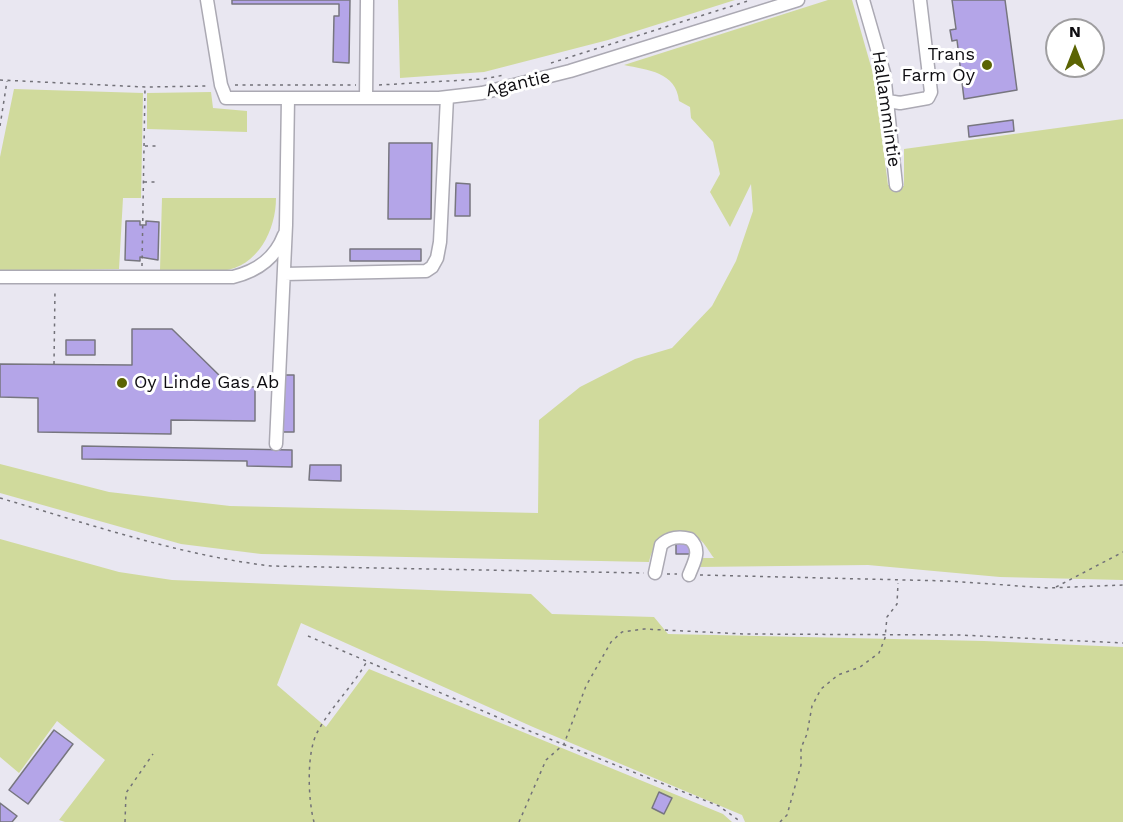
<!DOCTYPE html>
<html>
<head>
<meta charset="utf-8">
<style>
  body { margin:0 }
  #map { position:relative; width:1123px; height:822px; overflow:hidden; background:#e9e7f1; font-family:"Work Sans",sans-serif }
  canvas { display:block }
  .north { position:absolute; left:1045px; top:18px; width:60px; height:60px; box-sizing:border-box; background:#fff; border:2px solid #9f9ea0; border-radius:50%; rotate:0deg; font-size:16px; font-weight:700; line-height:24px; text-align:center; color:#0e0d11 }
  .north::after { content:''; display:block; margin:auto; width:21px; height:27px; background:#5b6403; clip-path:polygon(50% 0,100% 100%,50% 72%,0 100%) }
</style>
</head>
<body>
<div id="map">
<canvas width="1123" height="822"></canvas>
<div class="north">N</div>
</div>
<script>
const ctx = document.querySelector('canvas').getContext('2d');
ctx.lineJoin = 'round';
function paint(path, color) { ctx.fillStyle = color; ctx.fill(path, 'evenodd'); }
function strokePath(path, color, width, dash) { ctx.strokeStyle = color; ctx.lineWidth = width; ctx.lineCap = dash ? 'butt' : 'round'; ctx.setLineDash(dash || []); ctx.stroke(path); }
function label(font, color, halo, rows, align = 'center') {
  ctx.font = font + ' "Work Sans",sans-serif'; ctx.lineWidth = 6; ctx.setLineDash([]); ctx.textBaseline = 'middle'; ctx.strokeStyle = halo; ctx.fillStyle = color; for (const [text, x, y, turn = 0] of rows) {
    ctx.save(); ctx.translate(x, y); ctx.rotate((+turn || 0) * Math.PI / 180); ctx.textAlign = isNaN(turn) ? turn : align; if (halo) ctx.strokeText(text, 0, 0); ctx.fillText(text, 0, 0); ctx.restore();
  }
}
paint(new Path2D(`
  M 398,0 L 735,0 L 608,40 L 484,72 L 400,78 Z
  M 828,0 L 852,0 L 874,77 L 888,185 L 904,186 L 904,149 L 1123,119 L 1123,580 L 1000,577 L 868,565 L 697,567 L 701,558 L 714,558 C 709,552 705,543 699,539 C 674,521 655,537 649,562 L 261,554 L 181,544 L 0,493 L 0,464 L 109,492 L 230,506 L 538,513 L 539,420 L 580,387 L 635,359 L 672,348 L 712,306 L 736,261 L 753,211 L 751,184 L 730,227 L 710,192 L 720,174 L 713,142 L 691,118 L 690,107 L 679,101 C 676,72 648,70 624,65 Z
  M 14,89 L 143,93 L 141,198 L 123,198 L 119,269 L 0,271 L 0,157 Z
  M 211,92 L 213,108 L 247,111 L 247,132 L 147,129 L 147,93 Z
  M 162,198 L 276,198 C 276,230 258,267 222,271 C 202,273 180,270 160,270 Z
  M 0,539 L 119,572 L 172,580 L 531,594 L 552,614 L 654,617 L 668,634 L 984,641 L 1123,647 L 1123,822 L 745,822 L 742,815 L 533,727 L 301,623 L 277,685 L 326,727 L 369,669 L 723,814 L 732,822 L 65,822 L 59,820 L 105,760 L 57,721 L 19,773 L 0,757 Z`), '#d0da9c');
const building = new Path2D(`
  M 232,0 L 350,0 L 349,63 L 333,62 L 334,16 L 339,16 L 339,4 L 232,4 Z
  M 952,0 L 1005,0 L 1017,90 L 964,99 L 957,40 L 952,41 L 950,30 L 956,29 Z
  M 1013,120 L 1014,131 L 969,137 L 968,126 Z
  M 389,143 L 432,143 L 431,219 L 388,219 Z
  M 456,183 L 470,184 L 470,216 L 455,216 Z
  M 126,221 L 140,221 L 140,225 L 146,225 L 146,221 L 159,222 L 158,260 L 140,257 L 140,261 L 125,260 Z
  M 350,249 L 421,249 L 421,261 L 350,261 Z
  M 132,329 L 172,329 L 222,378 L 244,378 L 244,387 L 255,387 L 255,421 L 171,420 L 171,434 L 38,432 L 38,398 L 0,397 L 0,364 L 132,365 Z
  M 66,340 L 95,340 L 95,355 L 66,355 Z
  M 282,375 L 294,375 L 294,432 L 283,432 Z
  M 82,446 L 292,450 L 292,467 L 247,466 L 247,461 L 82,459 Z
  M 310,465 L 341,465 L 341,481 L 309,480 Z
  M 676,541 L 690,541 L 690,554 L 676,554 Z
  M 54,730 L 73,744 L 28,804 L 9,790 Z
  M 659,792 L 672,798 L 664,814 L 652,808 Z
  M 0,803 L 17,816 L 12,822 L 0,822 Z`);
paint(building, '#b4a5e8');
strokePath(building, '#77767f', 1.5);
const minor = new Path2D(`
  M 207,0 L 221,85 L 226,98 L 439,98 L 482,93 L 570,71 L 798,0
  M 863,0 L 884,73 L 896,185
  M 366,98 L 367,0
  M 888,101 L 900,103 L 928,98 L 931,92 L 920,0
  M 284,274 L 426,271 L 432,267 L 437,258 L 440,242 L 447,97
  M 0,277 L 233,277 C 257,271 275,259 284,235
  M 276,444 L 286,225 L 288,98
  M 655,573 L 661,545 C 669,537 680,536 690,539 C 702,550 694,562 689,575`);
strokePath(minor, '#aba9b3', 15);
strokePath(new Path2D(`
  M 551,63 L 751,0
  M 0,80 L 145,87 L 209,86
  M 235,85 L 356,85
  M 379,85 L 482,79 L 505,75
  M 0,126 L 7,81
  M 145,146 L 156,146
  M 144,182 L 156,182
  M 142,266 L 145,88
  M 54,364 L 55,289
  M 0,498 C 89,524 179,555 271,566 L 644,573
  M 667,574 L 677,574
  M 700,575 L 948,581 L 1048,588 L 1123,585
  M 1056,587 L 1123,552
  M 308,636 L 532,732 L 719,806 L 741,822
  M 125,822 L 126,793 L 153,754
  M 314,822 C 308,800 306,751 318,731 C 331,707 352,687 366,663
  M 519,822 L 546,760 L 564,744 L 586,686 L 611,642 L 622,632 L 644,629 L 743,634 L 960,635 L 1123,643
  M 780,822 L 787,815 L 801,765 L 801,748 L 807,734 L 812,706 L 821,689 L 838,675 L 860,667 L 879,653 L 885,638 L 887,617 L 897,604 L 898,583`), '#727178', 1.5, [3, 4.5]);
strokePath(minor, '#fff', 12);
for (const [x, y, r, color] of [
  [987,65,6,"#5b6403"],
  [122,383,6,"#5b6403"]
]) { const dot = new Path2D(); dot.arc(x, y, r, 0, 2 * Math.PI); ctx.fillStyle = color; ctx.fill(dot); strokePath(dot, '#fff', 2); }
label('18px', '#0e0d11', '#fff', [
  ["Trans",975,55],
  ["Farm Oy",975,76],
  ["Oy Linde Gas Ab",134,383,"left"]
], 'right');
label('18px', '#0e0d11', '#fff', [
  ["Agantie",518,84,-13],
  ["Hallammintie",886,109,82]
]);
</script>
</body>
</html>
